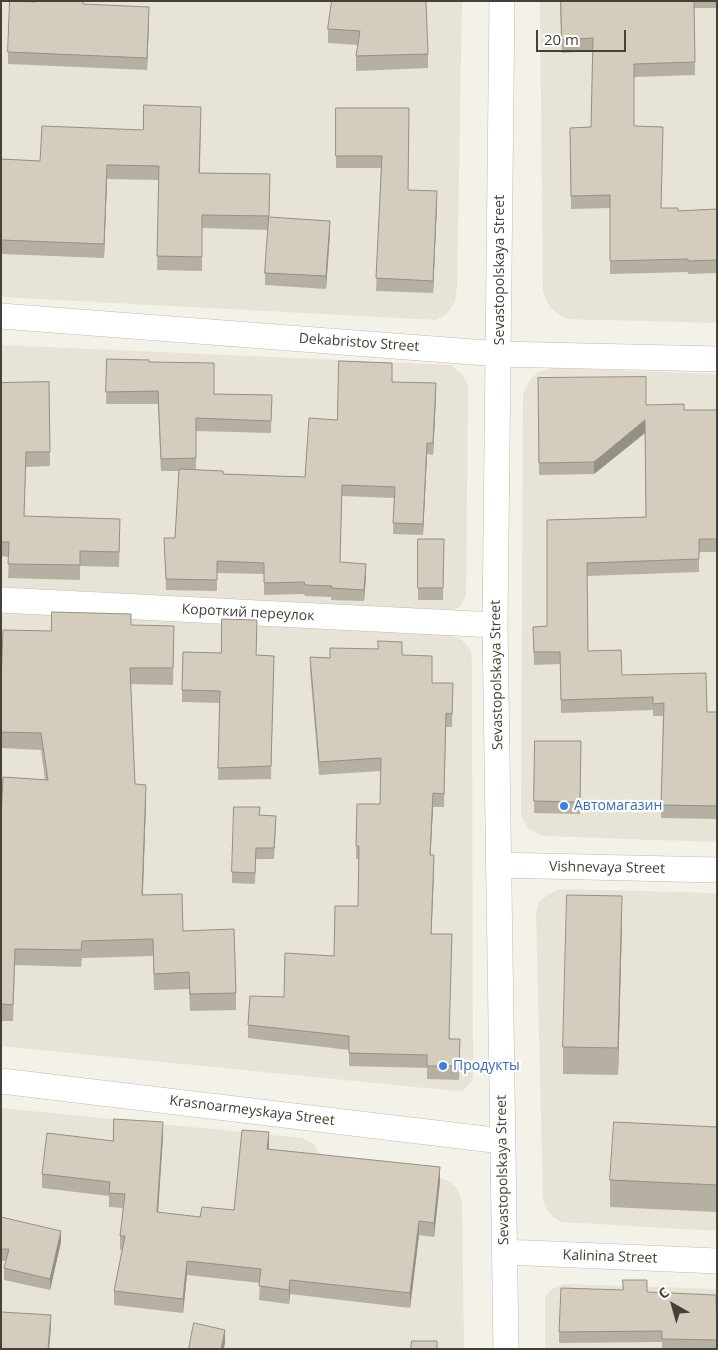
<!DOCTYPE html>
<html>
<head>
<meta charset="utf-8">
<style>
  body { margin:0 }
  #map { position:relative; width:718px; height:1350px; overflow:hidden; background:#f3f1e8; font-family:"Open Sans",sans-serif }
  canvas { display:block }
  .frame { position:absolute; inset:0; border:2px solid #464137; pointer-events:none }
  .north { position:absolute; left:648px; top:1280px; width:50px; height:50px; -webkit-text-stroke:4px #fff; paint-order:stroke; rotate:322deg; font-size:14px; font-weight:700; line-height:20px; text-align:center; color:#464137 }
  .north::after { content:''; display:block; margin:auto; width:18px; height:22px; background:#464137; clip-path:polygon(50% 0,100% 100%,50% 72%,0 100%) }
  .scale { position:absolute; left:536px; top:30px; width:90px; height:22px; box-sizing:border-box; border:2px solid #464137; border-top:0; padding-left:6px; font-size:15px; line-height:18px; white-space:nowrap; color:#464137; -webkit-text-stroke:4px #fff; paint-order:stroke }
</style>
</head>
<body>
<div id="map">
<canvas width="718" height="1350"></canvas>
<div class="frame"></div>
<div class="north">С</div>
<div class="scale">20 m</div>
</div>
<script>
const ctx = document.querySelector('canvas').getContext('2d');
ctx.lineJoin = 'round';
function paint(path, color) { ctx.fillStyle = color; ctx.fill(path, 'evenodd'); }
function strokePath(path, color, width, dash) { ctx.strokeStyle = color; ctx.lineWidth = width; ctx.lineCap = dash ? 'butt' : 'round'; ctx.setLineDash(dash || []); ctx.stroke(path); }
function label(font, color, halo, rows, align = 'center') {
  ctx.font = font + ' "Open Sans",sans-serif'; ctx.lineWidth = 4.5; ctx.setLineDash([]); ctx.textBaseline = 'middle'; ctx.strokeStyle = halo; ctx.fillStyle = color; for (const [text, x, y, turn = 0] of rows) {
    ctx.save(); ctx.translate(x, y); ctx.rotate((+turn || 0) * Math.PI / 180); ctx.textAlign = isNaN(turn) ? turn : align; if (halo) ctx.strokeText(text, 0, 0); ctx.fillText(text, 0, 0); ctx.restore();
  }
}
paint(new Path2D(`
  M 1,1 L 462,1 L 457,286 L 455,302 L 447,314 L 436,320 L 1,297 Z
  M 540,1 L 717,1 L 717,323 L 568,319 L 558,314 L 549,306 L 543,292 Z
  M 1,345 L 451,365 L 463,375 L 468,386 L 466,596 L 460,607 L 449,611 L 1,587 Z
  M 552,368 L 717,374 L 717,842 L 543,836 L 529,829 L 521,816 L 523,394 L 530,380 L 538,372 Z
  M 1,609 L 442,634 L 460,638 L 471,650 L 472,664 L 473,1079 L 464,1090 L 456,1091 L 1,1046 Z
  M 560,889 L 717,893 L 717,1231 L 561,1222 L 551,1215 L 545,1207 L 543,1197 L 536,913 L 539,902 L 549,894 Z
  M 1,1108 L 302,1138 L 314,1144 L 320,1154 L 323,1165 L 432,1175 L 451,1182 L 458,1190 L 462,1203 L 464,1349 L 1,1349 Z
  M 564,1284 L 717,1289 L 717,1349 L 545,1349 L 545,1297 L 553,1288 Z`), '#e7e3d7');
const street = new Path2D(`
  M 502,1 L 495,625 L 506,1349
  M 1,316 L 499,354 L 717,359
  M 1,600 L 495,625
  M 498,865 L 717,870
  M 1,1081 L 502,1141
  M 504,1252 L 717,1261`);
strokePath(street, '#c1bcae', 26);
strokePath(street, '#fff', 25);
paint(new Path2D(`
  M 332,1 L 428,54 L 428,68 L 356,71 L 356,56 L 358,45 L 328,43 L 328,29 Z
  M 560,1 L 717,1 L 717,8 L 694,8 L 695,75 L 634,77 L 634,126 L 662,208 L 678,211 L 717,209 L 717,273 L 688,274 L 688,272 L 610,274 L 610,208 L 571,209 L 570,128 L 591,127 L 593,51 L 562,53 Z
  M 35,2 L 83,4 L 149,19 L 147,70 L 8,64 L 8,52 Z
  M 336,108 L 409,108 L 408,190 L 437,203 L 433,293 L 376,291 L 381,168 L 336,168 Z
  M 201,120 L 200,173 L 270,174 L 269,217 L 330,233 L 326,289 L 265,285 L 265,273 L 268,230 L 202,228 L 202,271 L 157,270 L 159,180 L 107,179 L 104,258 L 1,254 L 1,159 L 40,161 L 143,130 Z
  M 107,359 L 149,362 L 214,394 L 272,395 L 271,433 L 196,431 L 196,469 L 223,474 L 305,477 L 337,420 L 392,382 L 436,395 L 433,455 L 427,454 L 423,535 L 393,534 L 394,498 L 342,496 L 340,562 L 366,576 L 364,601 L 331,600 L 331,597 L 305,596 L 304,594 L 264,595 L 264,574 L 217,573 L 217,591 L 166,590 L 164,538 L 175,538 L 179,471 L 161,471 L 158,404 L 106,404 Z
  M 538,378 L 646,405 L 684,410 L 717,410 L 717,552 L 699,552 L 699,572 L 587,576 L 588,651 L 622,675 L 707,712 L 717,712 L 717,819 L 661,818 L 663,716 L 653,716 L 653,710 L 561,713 L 560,664 L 534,665 L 533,627 L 547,626 L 547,520 L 646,517 L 645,433 L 594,474 L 539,475 Z
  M 49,382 L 50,466 L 26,467 L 24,516 L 120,534 L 119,567 L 80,566 L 80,580 L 8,578 L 9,557 L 1,556 L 1,383 Z
  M 418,539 L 444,539 L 443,600 L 418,600 Z
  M 131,625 L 174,642 L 173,685 L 131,684 L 135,784 L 146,801 L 143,895 L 183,931 L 236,993 L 236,1010 L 190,1011 L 189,989 L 154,990 L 153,956 L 82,958 L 81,967 L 15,965 L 13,1021 L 1,1021 L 1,820 L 45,780 L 41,750 L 1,748 L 1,682 L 51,631 Z
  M 257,633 L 256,655 L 274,656 L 271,779 L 218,780 L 220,703 L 182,702 L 182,690 L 221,653 Z
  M 402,655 L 432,683 L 453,683 L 452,727 L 446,727 L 444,807 L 433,807 L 430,855 L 434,868 L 431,934 L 450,1039 L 460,1052 L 459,1080 L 427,1079 L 427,1068 L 349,1066 L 349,1050 L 248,1038 L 248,1025 L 334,956 L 358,906 L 359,859 L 356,859 L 357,804 L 380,804 L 381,771 L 319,775 L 310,670 L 310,657 L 330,658 Z
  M 535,741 L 581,741 L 580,814 L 534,813 Z
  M 260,815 L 276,827 L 274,859 L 256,859 L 255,884 L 232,883 L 232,872 Z
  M 622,923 L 618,1075 L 563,1074 L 563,1047 Z
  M 717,1127 L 717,1212 L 610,1207 L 610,1180 Z
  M 163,1136 L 158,1213 L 200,1217 L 234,1210 L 269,1147 L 269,1149 L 440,1181 L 434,1237 L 419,1235 L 410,1308 L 290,1294 L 289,1304 L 259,1300 L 260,1283 L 187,1275 L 183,1313 L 114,1305 L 114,1291 L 122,1250 L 120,1250 L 120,1236 L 123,1208 L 109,1207 L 109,1196 L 42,1188 L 42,1174 L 113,1141 Z
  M 1,1217 L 61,1242 L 50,1290 L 4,1280 L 4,1268 L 6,1261 L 1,1261 Z
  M 647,1292 L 717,1308 L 717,1349 L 662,1349 L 662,1342 L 559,1343 L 559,1332 Z`), '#b6b0a3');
paint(new Path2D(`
  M 149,7 L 149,19 L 147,70 L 147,58 Z
  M 107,165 L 107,179 L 104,258 L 104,244 Z
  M 437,191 L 437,203 L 433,293 L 433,281 Z
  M 330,221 L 330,233 L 326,289 L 326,276 Z
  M 436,383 L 436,395 L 433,455 L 433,443 Z
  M 645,420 L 645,433 L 594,474 L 594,462 Z
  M 427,443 L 427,454 L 423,535 L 423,524 Z
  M 366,564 L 366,576 L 364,601 L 364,590 Z
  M 146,785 L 146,801 L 142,912 L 142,895 Z
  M 433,793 L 433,807 L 430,868 L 430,855 Z
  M 434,855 L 434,868 L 431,947 L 431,934 Z
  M 622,896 L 622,923 L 618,1075 L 618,1048 Z
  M 163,1122 L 163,1136 L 157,1227 L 157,1212 Z
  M 269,1132 L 269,1147 L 267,1163 L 267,1149 Z
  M 440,1167 L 440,1181 L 434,1237 L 434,1223 Z
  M 419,1221 L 419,1235 L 410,1308 L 410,1293 Z
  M 61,1231 L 61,1242 L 50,1290 L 50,1279 Z
  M 187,1261 L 187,1275 L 183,1313 L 183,1299 Z
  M 290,1280 L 290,1294 L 289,1304 L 289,1290 Z
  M 51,1315 L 51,1328 L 49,1349 L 48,1349 Z
  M 225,1330 L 225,1343 L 224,1349 L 221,1349 Z`), '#949085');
const building = new Path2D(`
  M 10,1 L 35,2 L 35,1 L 83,1 L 83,4 L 149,7 L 147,58 L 8,52 Z
  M 332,1 L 426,1 L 428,54 L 356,56 L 360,31 L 328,29 Z
  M 561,1 L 694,1 L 695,62 L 634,64 L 634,126 L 663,127 L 661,208 L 678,208 L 678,211 L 717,209 L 717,260 L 688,261 L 688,259 L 610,261 L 610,195 L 571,196 L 570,128 L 591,127 L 593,38 L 562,40 Z
  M 144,105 L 201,107 L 199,173 L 270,174 L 269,216 L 202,215 L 202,257 L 157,256 L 159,166 L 107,165 L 104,244 L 1,240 L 1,159 L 40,161 L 42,126 L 143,130 Z
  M 336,108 L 409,108 L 408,190 L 437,191 L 433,281 L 376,278 L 382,156 L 336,156 Z
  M 269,217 L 330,221 L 326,276 L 265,273 Z
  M 107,359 L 149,360 L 149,362 L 214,363 L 214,394 L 272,395 L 271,421 L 196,418 L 196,458 L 161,459 L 158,391 L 106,392 Z
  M 339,361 L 392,363 L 392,382 L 436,383 L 433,443 L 427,443 L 423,524 L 393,523 L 395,487 L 342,485 L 340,562 L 366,564 L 364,590 L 331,588 L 332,586 L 305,585 L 304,582 L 264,583 L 264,563 L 217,561 L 217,580 L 166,579 L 164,538 L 175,538 L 179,469 L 223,471 L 223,474 L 305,477 L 309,418 L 337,420 Z
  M 646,377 L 646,405 L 684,404 L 684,410 L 717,410 L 717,539 L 699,539 L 699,559 L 587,563 L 588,651 L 621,650 L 622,675 L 706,673 L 707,712 L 717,712 L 717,806 L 661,805 L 664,703 L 653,704 L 653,697 L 561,700 L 560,652 L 534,652 L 533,627 L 547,626 L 547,520 L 646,517 L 645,420 L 594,462 L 539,463 L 538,378 Z
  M 49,382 L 50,452 L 26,452 L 24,516 L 120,519 L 119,552 L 80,551 L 80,565 L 8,564 L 9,542 L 1,542 L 1,383 Z
  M 418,539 L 444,539 L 443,588 L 418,588 Z
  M 52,612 L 131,614 L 131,625 L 174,626 L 173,668 L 130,668 L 135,784 L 146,785 L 142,895 L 182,894 L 183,931 L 234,929 L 236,993 L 190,994 L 189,972 L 154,974 L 153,939 L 82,941 L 81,950 L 15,949 L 13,1005 L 1,1004 L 1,820 L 3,777 L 48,780 L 41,733 L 1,732 L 1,682 L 3,630 L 51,631 Z
  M 222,619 L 257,620 L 256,655 L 274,656 L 271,766 L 218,768 L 220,691 L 182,690 L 183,652 L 221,653 Z
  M 378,641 L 402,642 L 402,655 L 432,656 L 432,683 L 453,683 L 452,714 L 446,713 L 444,794 L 433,793 L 430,855 L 434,855 L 431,934 L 452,934 L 449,1039 L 460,1039 L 459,1066 L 427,1066 L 427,1055 L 349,1053 L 349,1036 L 248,1025 L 250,996 L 284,997 L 285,953 L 334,956 L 335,906 L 358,906 L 359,846 L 356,846 L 357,804 L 380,804 L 381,758 L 319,762 L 310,657 L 330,658 L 330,648 L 378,649 Z
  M 535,741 L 581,741 L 580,802 L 534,801 Z
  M 234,807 L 260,807 L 259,815 L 276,816 L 274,848 L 256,848 L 255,873 L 232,872 Z
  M 567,895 L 622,896 L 618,1048 L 563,1047 Z
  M 114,1119 L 163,1122 L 157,1212 L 200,1217 L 202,1207 L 234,1210 L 242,1130 L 269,1132 L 267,1149 L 440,1167 L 434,1223 L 419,1221 L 410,1293 L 290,1280 L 289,1290 L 259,1286 L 261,1269 L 187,1261 L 183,1299 L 114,1291 L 125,1236 L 120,1236 L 125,1194 L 109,1193 L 110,1182 L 42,1174 L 47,1133 L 113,1141 Z
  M 614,1122 L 717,1127 L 717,1185 L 610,1180 Z
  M 1,1217 L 61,1231 L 50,1279 L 4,1268 L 9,1249 L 1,1249 Z
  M 623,1280 L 647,1280 L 647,1292 L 716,1295 L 717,1340 L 662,1339 L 662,1331 L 559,1332 L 561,1288 L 623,1290 Z
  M 1,1312 L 51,1315 L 48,1349 L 1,1349 Z
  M 194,1323 L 225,1330 L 221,1349 L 189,1349 Z
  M 412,1341 L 437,1341 L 437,1349 L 411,1349 Z`);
paint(building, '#d4cdbe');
strokePath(building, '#949085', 1);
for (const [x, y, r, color] of [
  [564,806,5,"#3f7fe0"],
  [443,1066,5,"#3f7fe0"]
]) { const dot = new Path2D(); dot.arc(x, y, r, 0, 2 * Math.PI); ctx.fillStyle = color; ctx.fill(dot); strokePath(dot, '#fff', 2); }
label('14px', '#464137', '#fff', [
  ["Sevastopolskaya Street",500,270,-90],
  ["Dekabristov Street",359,343,4],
  ["Короткий переулок",248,613,3],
  ["Sevastopolskaya Street",497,675,-91],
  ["Vishnevaya Street",607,868,1],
  ["Krasnoarmeyskaya Street",252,1111,7],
  ["Sevastopolskaya Street",503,1170,-91],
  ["Kalinina Street",610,1257,2]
]);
label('14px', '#366cbe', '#fff', [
  ["Автомагазин",574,806],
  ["Продукты",453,1066]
], 'left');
</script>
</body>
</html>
